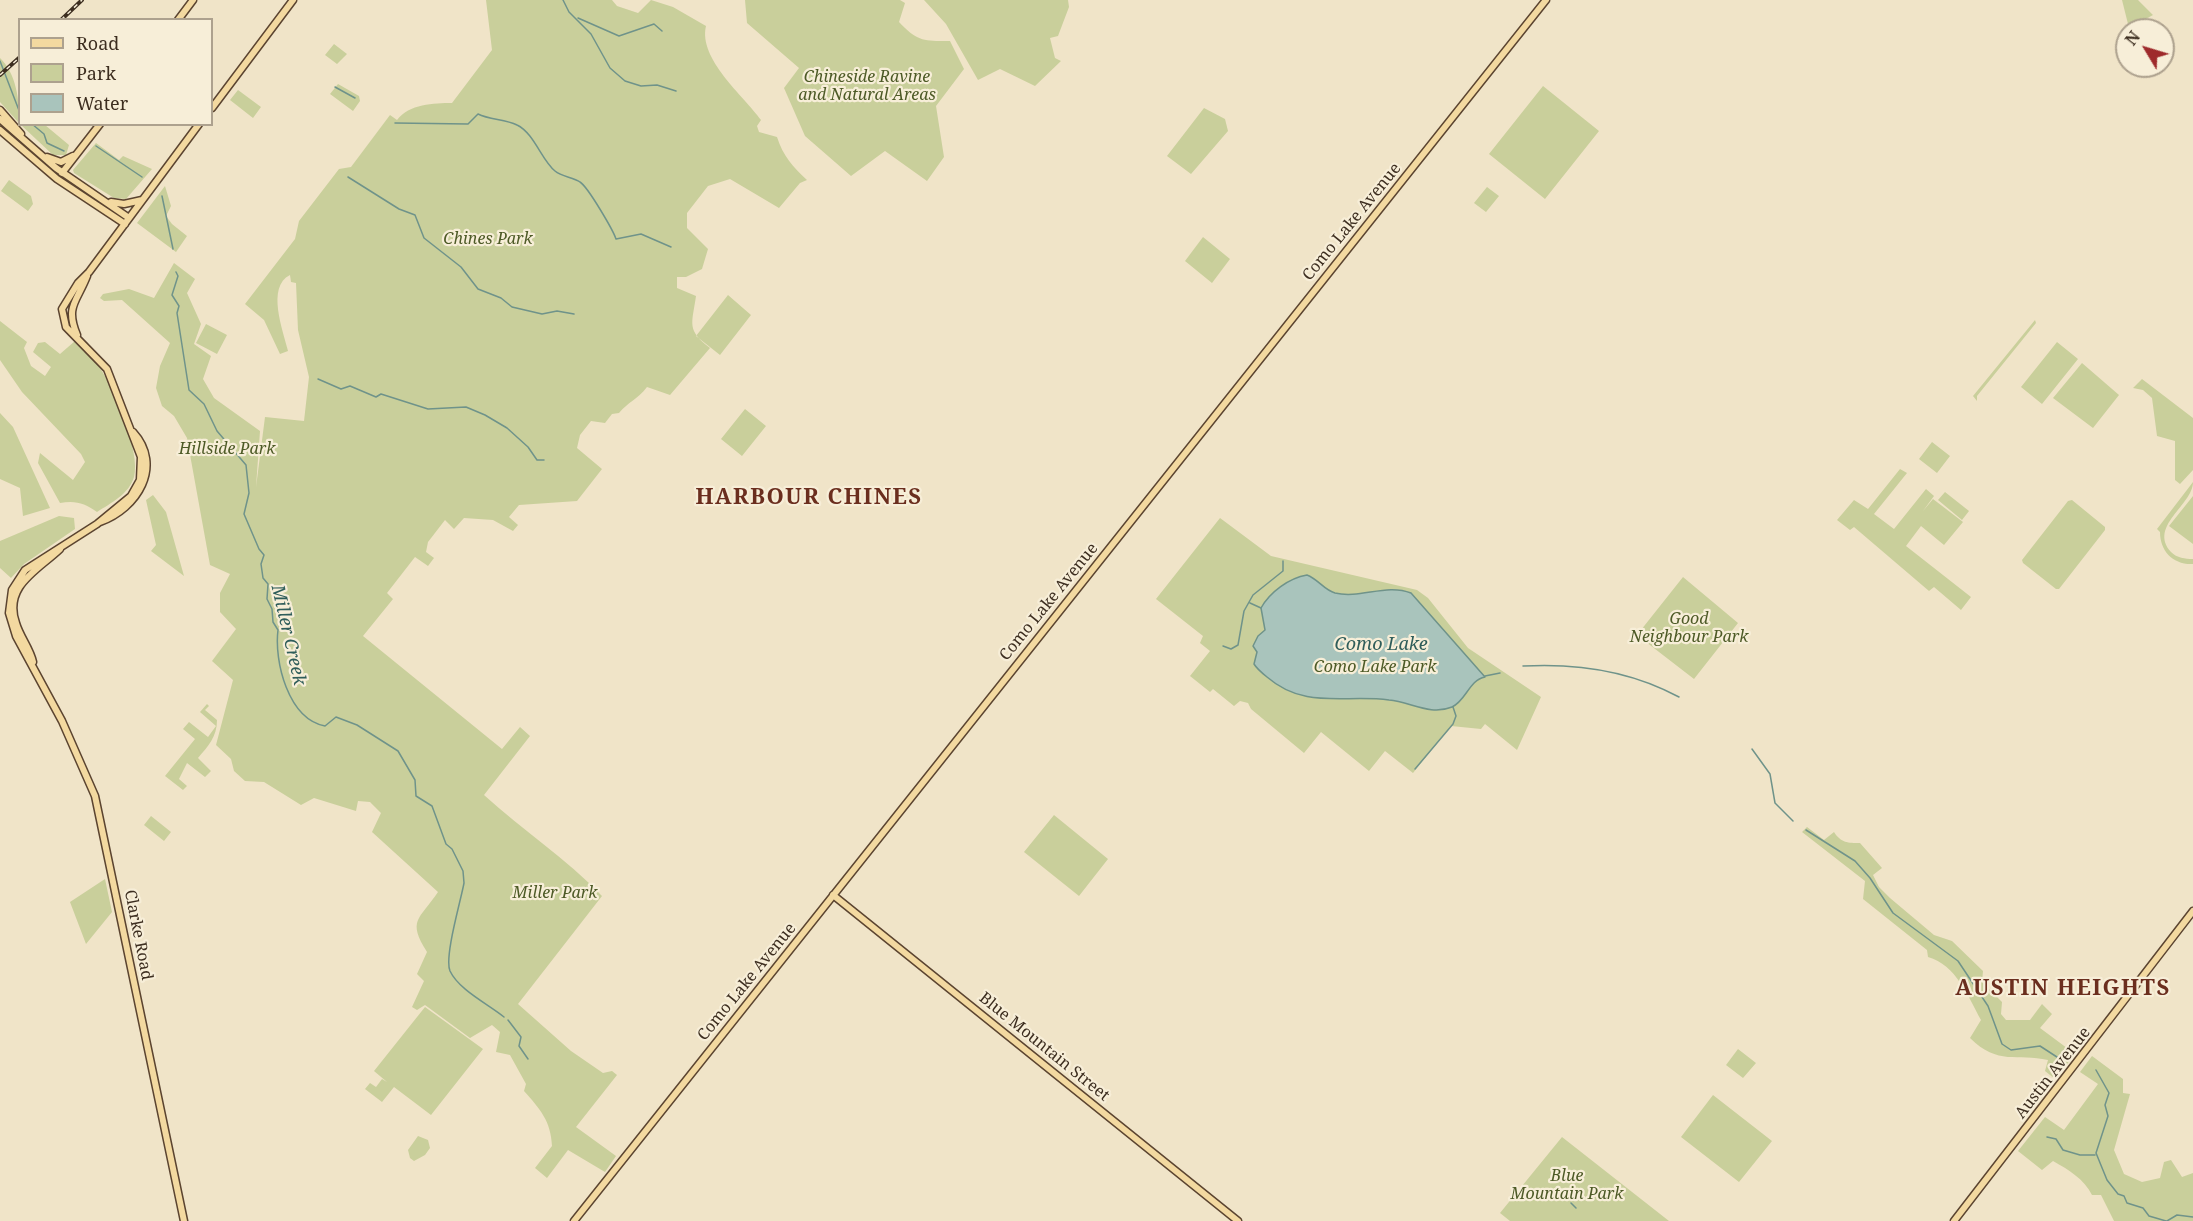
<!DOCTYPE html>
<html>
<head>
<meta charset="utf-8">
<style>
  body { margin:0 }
  #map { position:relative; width:2193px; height:1221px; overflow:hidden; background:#f0e4c8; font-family:"Noto Serif",serif }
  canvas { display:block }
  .legend { position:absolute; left:18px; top:18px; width:195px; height:108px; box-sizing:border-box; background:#f7eed8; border:2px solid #ada18e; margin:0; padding:8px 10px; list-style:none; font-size:18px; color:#3d2e20 }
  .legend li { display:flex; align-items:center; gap:12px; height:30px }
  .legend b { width:30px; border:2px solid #ada18e }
  .north { position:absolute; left:2115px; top:18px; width:60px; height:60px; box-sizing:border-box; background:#f7eed8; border:2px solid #ada18e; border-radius:50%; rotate:308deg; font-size:16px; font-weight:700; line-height:24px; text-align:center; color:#3d2e20 }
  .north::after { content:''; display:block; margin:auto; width:21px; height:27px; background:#9e2a2b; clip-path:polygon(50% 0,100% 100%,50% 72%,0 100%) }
</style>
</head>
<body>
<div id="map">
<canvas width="2193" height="1221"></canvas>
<ul class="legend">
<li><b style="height:8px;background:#f3d9a0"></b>Road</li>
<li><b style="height:16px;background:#c9cf9b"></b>Park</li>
<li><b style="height:16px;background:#a9c4bc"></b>Water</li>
</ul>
<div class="north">N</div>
</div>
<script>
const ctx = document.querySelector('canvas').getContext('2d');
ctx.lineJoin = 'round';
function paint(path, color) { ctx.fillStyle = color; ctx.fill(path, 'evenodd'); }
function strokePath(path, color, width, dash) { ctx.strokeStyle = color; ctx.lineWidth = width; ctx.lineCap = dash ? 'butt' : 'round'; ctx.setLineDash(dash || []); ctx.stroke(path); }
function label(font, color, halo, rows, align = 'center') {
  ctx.font = font + ' "Noto Serif",serif'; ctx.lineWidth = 4.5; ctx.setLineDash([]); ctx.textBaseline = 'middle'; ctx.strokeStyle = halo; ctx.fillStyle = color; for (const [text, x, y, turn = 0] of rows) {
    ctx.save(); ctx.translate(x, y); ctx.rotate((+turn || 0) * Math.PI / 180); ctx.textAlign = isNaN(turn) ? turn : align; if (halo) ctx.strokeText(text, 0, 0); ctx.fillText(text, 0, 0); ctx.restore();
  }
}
paint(new Path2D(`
  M 486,0 L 612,0 L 617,6 L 638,13 L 651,0 L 673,7 L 706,26 C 698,59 744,96 761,120 L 757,126 L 759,132 L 777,137 C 783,156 793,167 807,180 L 800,183 L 779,208 L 730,179 L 708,186 L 687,213 L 687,228 L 708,249 L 702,269 L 686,277 L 677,277 L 677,288 L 696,296 C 692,324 686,330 710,348 L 670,395 L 647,387 C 637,400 628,402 619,413 L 612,414 L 605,423 L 591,421 L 580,435 L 577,448 L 602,469 L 577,501 L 519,505 L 509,517 L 518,525 L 513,531 L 493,520 L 464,518 L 454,529 L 445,520 L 428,542 L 426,552 L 434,558 L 428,566 L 415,557 L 387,593 L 393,599 L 363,636 L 502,749 L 520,727 L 530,736 L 484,795 C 522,830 567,859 602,896 L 518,1004 L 571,1051 L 603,1073 L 612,1071 L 617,1075 L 576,1127 L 616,1156 L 605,1172 L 568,1150 L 547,1178 L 535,1168 L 552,1146 C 551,1121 540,1109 524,1091 L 526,1084 L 510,1055 L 496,1052 L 500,1032 L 492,1025 L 470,1038 L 425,1005 L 417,1010 L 412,1007 L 424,981 L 417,974 L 427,952 C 407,920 419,920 438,892 L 372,832 L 381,813 L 370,802 L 358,801 L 356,811 L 314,798 L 301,805 L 264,782 L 245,781 L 234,771 L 231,759 L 216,745 L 233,680 L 212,661 L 236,629 L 220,612 L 220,593 L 230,574 L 210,565 L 187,438 L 174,416 L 162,406 L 156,388 L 160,366 L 170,343 L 122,300 L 104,301 L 100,298 L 103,294 L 129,289 L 154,298 L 174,263 L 195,279 L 187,293 L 201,324 L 194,344 L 211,356 L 203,379 L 214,398 L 260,431 L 256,487 L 265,417 L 304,421 L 309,377 L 298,330 L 296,283 L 291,282 L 290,275 C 266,287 283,330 288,351 L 280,354 L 264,320 L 245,304 L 295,239 L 299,221 L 339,169 L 351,167 L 390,115 L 397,120 C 409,104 434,103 452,103 L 492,50 Z
  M 745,0 L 900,0 L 905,3 L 899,22 C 918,42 924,41 950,41 L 964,69 L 936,106 L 944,157 L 927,181 L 885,151 L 851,176 L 805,136 L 784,88 L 799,68 L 747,23 Z
  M 924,0 L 1068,0 L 1069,7 L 1058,36 L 1050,38 L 1055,58 L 1061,61 L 1035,86 L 1000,69 L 978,80 L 946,24 Z
  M 2122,0 L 2138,0 L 2153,15 L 2129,28 Z
  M 334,44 L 347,54 L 337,64 L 325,55 Z
  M 0,58 C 16,73 20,101 19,123 L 0,102 Z
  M 338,84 L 359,96 L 360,101 L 353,111 L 330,94 Z
  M 1543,86 L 1599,131 L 1545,199 L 1489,154 Z
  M 238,90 L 261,107 L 253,118 L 230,100 Z
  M 1204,108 L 1225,119 L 1228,131 L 1191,174 L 1167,156 Z
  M 21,125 L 45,125 L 69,145 L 66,155 L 53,155 Z
  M 96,143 L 119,160 L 123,156 L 152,169 L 126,199 L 114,198 L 74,173 L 73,170 Z
  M 9,180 L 31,196 L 33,204 L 28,211 L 1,191 Z
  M 165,186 L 171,206 L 166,216 L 172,224 L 187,236 L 176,252 L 137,223 Z
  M 1487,187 L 1499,196 L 1486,212 L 1474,203 Z
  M 1203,237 L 1230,259 L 1212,283 L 1185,261 Z
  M 728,295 L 751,315 L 720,355 L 696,336 Z
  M 2035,320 L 2036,323 L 1977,396 L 1977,401 L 1973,396 Z
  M 0,321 L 27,342 L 24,348 L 31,366 L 45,376 L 51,367 L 33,352 L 38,343 L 45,342 L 60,354 L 75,341 C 83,350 93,358 100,368 C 114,389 141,452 134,477 C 129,494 111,503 97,512 C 85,503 75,500 60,503 L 38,463 L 40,453 L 73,480 L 85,462 L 81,454 L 22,392 L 0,360 Z
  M 206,324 L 227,335 L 217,354 L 196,343 Z
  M 2057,342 L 2078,359 L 2042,404 L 2021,387 Z
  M 2082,363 L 2119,395 L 2093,428 L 2053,398 Z
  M 2142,379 L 2193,418 L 2193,470 L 2180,484 L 2175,480 L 2175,441 L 2157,436 L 2152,398 L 2143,390 L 2133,388 Z
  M 745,409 L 766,426 L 742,456 L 721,439 Z
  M 0,413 L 13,427 L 50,508 L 23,516 L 20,488 L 0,479 Z
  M 1932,442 L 1950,456 L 1937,473 L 1919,459 Z
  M 1900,469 L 1907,473 L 1874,514 L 1894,529 L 1926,489 L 1934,496 L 1923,511 L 1933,499 L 1963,522 L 1944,545 L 1921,526 L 1906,546 L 1971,597 L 1961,610 L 1934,587 L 1929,591 L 1854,527 L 1850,530 L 1837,520 L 1854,500 L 1868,509 Z
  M 2193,482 C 2193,505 2148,526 2171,552 C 2177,558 2185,559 2193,559 L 2193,564 C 2173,565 2160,551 2160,532 L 2157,529 Z
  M 1945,492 L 1969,511 L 1962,520 L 1938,500 Z
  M 153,495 L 166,512 L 184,576 L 151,551 L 156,545 L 146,500 Z
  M 2193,496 L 2193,544 L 2169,526 Z
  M 2072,500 L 2105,527 L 2105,530 L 2059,589 L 2056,589 L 2023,563 L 2022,560 L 2068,501 Z
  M 59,516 L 74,518 L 75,529 L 24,564 L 11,578 L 0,568 L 0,541 Z
  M 1220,518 L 1271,556 L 1417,590 L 1428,598 L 1468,648 L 1541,697 L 1517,750 L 1485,724 L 1481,729 L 1451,726 L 1413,773 L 1385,751 L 1369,771 L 1321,732 L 1304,753 L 1251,709 L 1248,703 L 1240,701 L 1234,706 L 1213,689 L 1210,692 L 1190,676 L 1210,651 L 1200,643 L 1203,636 L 1156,599 Z
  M 1683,577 L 1738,623 L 1694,679 L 1637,635 Z
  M 207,704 L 209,706 L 205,710 L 217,720 C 217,737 208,746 198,758 L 211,771 L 205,777 L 187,763 L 179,779 L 187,786 L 183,790 L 165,776 L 195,739 L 183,729 L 189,722 L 208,737 L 216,726 L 200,712 Z
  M 1054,815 L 1108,859 L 1079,896 L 1024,852 Z
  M 151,816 L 171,832 L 164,841 L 144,825 Z
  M 1807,827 L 1824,840 L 1834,832 C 1841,843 1848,843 1860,843 L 1882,868 L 1873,875 L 1879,887 L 1890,898 L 1934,935 L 1952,941 L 1983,971 L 1982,982 L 2002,1002 L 2001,1014 L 2006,1020 L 2030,1020 L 2042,1004 L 2052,1014 L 2040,1028 L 2075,1054 L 2055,1079 L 2045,1071 L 2048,1060 C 2017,1053 1998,1066 1970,1038 L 1981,1020 C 1968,996 1956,965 1928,957 L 1927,950 L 1863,899 L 1865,881 L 1802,832 Z
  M 105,879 L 112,912 L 86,944 L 70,902 Z
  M 425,1007 L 483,1049 L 431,1115 L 394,1087 L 382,1102 L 365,1089 L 370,1083 L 376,1087 L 382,1079 L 387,1082 L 374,1071 Z
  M 1738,1049 L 1756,1063 L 1743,1078 L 1726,1065 Z
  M 2092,1056 L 2123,1079 L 2123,1093 L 2130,1094 L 2114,1150 L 2124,1174 L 2142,1182 L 2160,1178 L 2164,1162 L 2171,1160 L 2182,1177 L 2193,1173 L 2193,1221 L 2114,1221 L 2101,1195 L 2092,1195 C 2084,1179 2069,1170 2053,1161 L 2042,1170 L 2018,1151 L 2045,1117 L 2064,1130 L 2098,1084 L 2080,1072 Z
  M 1713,1095 L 1772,1141 L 1739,1182 L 1681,1137 Z
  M 418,1136 L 428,1140 L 430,1148 L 425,1155 L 414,1161 L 410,1158 L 408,1150 Z
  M 1562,1137 L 1669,1221 L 1510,1221 L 1500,1213 Z`), '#c9cf9b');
const water = new Path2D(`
  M 1307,575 C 1318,579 1324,590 1335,593 C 1361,599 1386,583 1411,593 L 1485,677 C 1469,680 1466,701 1452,707 C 1430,716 1411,702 1389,700 C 1345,694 1305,710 1267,677 C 1262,673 1257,669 1254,664 L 1257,652 L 1253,646 L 1258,636 L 1265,630 L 1261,608 C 1270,592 1289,578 1307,575 Z`);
paint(water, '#a9c4bc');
strokePath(water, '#6f938a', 1.5);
strokePath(new Path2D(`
  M 563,0 L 569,12 L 591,34 L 610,68 L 625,81 L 641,86 L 657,85 L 676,91
  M 578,18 L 619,36 L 654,24 L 662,31
  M 0,61 L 20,113
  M 335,87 L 355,98
  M 395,123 L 468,124 L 478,114 C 490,120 505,119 517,125 C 534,133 542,161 555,171 C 562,177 573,177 580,182 C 588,187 613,230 616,239 L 641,234 L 671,247
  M 32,124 L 44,134 L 47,143 L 64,151
  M 96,146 L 142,177
  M 348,177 L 399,209 L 415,215 L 424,238 L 461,267 L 478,289 L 501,298 L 512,307 L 542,314 L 557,311 L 574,314
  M 162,196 L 173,249
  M 176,272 L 178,276 L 172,295 L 179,306 L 177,313 L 189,390 L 204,404 L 217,431 L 246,465 L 249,493 L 244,514 L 259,549 L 264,555 L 261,564 L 263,578 L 268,584 L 267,599 L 272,609 L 273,622 L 278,630 C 274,661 288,719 325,726 L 336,717 L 357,725 L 398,751 L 415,780 L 416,796 L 432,806 L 446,844 L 452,849 L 463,871 L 464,883 C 461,900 444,957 450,971 C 459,990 488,1004 504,1017
  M 318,379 L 341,389 L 350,386 L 376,397 L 381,394 L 428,409 L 466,407 L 485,415 L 507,428 L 528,447 L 537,460 L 544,460
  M 1250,603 L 1261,608
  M 1223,646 L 1231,649 L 1238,645 L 1244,611 L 1253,595 L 1283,571 L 1283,561
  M 1523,666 C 1577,663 1631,671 1679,697
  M 1485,676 L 1500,673
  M 1752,749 L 1770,774 L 1775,803 L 1793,821
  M 1415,769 L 1453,724 L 1456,716 L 1453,707
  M 1806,830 L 1855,861 L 1870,878 L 1893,913 L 1958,961 L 1988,1006 L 2002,1044 L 2011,1050 L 2040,1046 L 2060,1059
  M 508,1020 L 521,1037 L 519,1046 L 528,1059
  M 2096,1070 L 2109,1093 L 2105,1105 L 2108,1116 L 2096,1153 L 2107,1180 L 2118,1194 L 2124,1196 L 2127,1203 L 2143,1208 L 2149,1216 L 2166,1221
  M 2047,1137 L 2056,1139 L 2063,1150 L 2080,1155 L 2095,1155
  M 1571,1203 L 1576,1208
  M 2167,1221 L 2177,1215 L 2193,1217`), '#6f938a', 1.5);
const major = new Path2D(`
  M 178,20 L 193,0
  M 212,108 L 293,0
  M 0,110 L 21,134
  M 0,119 L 56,168 L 129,218
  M 0,130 L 57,179 L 125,224
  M 47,157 L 61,162 L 73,156
  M 62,173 L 100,124
  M 111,202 L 124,204 L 142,200
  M 77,335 C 65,306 77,302 87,276
  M 100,522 C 137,509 164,466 133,432
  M 33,662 C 30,648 20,637 16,623 C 3,586 38,570 60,549
  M 833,895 L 1238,1221
  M 184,1221 L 95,796 L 62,721 L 16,636 L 9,613 L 12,590 L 25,570 L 97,524 L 131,496 L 140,480 L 141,457 L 107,369 L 66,327 L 62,309 L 78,283 L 89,272 L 199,124
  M 574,1221 L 1546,0
  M 1954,1221 L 2193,911`);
strokePath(major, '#5b4430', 9);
strokePath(major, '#f3d9a0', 6);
const rail = new Path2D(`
  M 61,20 L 82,0
  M 0,75 L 20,57`);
strokePath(rail, '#3d2e20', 4);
strokePath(rail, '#f7eed8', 1.5, [4.5]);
label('italic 16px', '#4d5a26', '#f7eed8', [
  ["Chineside Ravine",867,77],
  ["and Natural Areas",867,95],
  ["Chines Park",488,239],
  ["Hillside Park",227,449],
  ["Good",1689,619],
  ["Neighbour Park",1689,637],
  ["Como Lake Park",1375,667],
  ["Miller Park",555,893],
  ["Blue",1567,1176],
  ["Mountain Park",1567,1194]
]);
label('16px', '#3d2e20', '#f7eed8', [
  ["Como Lake Avenue",1352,222,-51],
  ["Como Lake Avenue",1049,602,-51],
  ["Clarke Road",138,935,79],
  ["Como Lake Avenue",747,982,-51],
  ["Blue Mountain Street",1044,1047,39],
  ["Austin Avenue",2053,1073,-52]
]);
label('italic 18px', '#2f5d5a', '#f7eed8', [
  ["Miller Creek",288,635,77],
  ["Como Lake",1381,645]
]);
ctx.letterSpacing = '1.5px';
label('bold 22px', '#6b2e1e', '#f7eed8', [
  ["HARBOUR CHINES",809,498],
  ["AUSTIN HEIGHTS",2063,989]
]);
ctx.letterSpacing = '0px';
</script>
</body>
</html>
